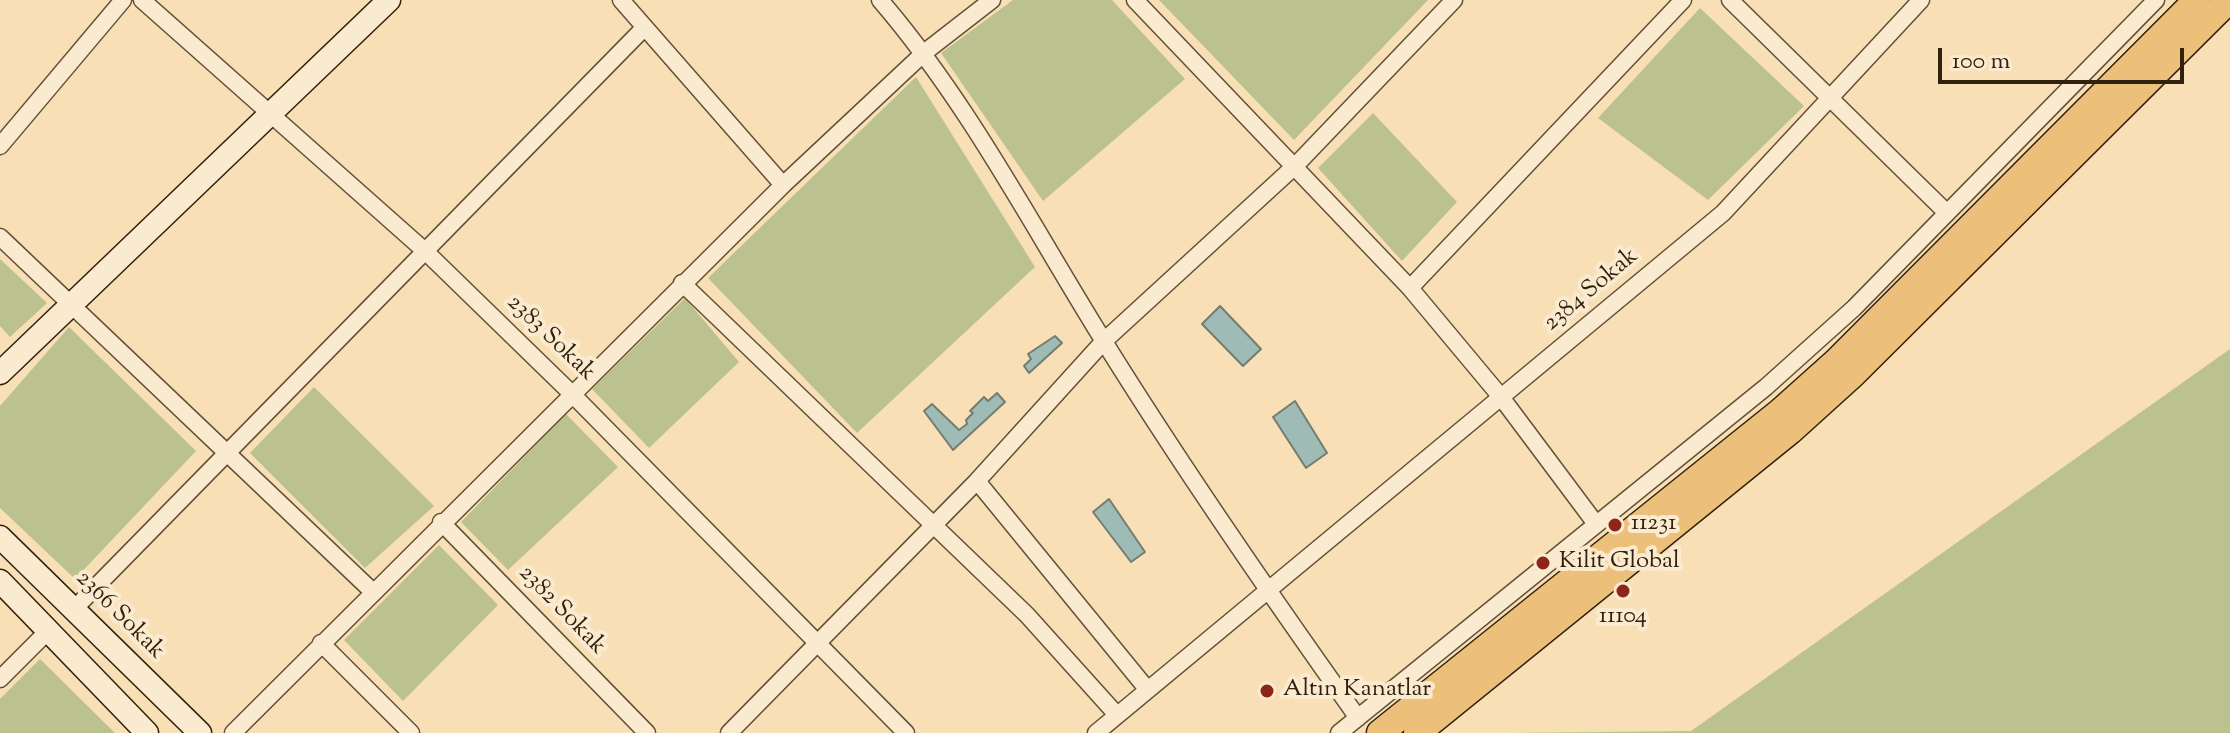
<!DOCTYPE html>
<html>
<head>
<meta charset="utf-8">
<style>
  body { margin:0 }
  #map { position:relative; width:2230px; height:733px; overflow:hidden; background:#f8dfb6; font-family:"Sorts Mill Goudy",serif }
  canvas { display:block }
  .scale { position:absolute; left:1938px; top:48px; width:246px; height:36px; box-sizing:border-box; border:4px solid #31210c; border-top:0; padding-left:10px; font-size:24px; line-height:28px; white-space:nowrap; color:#31210c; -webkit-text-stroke:6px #faead0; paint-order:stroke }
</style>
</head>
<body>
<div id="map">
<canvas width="2230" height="733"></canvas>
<div class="scale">100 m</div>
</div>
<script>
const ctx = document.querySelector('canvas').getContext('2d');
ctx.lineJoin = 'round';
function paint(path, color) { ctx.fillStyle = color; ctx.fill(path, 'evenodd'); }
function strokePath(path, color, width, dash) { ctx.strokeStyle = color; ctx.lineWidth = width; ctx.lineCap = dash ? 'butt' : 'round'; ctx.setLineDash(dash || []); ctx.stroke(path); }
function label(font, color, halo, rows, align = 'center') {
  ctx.font = font + ' "Sorts Mill Goudy",serif'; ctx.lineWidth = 8; ctx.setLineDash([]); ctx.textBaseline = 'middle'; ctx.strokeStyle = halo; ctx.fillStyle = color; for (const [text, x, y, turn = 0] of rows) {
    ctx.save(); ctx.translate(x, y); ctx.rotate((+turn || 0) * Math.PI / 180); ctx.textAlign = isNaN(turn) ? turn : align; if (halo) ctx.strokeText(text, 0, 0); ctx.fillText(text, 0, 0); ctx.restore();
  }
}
paint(new Path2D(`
  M 1013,0 L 1112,0 L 1185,79 L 1043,201 L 941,53 Z
  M 1159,0 L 1428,0 L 1294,140 Z
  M 1700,8 L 1804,106 L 1708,200 L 1598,118 Z
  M 916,77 L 1035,267 L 857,433 L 708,278 Z
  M 1373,113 L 1457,202 L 1402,261 L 1318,168 Z
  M 0,259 L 47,303 L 10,337 L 0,326 Z
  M 685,298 L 739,362 L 649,448 L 592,389 Z
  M 69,327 L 196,451 L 75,579 L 0,508 L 0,406 Z
  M 2230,349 L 2230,733 L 1510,733 L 1691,731 Z
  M 314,387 L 434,506 L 365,568 L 250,453 Z
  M 566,414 L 618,467 L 508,570 L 461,522 Z
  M 439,545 L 498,605 L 403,701 L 344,640 Z
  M 40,659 L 115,733 L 0,733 L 0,699 Z`), '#bcc28f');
const water = new Path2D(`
  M 1220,306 L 1261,349 L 1243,366 L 1202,324 Z
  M 1055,336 L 1062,343 L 1029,373 L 1024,366 L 1031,359 L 1028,354 Z
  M 997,393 L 1005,402 L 953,450 L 924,411 L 932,404 L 959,430 L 967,424 L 966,420 L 973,413 L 970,411 L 984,397 L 988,401 Z
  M 1295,401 L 1327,453 L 1306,468 L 1273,417 Z
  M 1109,499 L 1145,552 L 1131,562 L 1093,512 Z`);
paint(water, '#9fbbb5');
strokePath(water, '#737d71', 2);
const street = new Path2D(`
  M 142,0 L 425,251 L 571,393 L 906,733
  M 621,0 L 783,185
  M 880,0 C 967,101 1030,222 1100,335 C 1181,466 1269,593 1358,718
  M 1135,0 L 1410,288 L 1501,397 L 1596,524
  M 1730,0 L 1947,213
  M 0,146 L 123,0
  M 0,237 L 372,591
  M 682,283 L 1027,615 L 1117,715
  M 1410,288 L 1683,0
  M 977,481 L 1147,689
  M 441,522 L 647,733
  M 75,608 L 644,28
  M 321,643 L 411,733
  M 0,679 L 48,631
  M 233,733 L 783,185 L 925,52 L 992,0
  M 729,733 L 977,481 L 1104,341 L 1296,165 L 1454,0
  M 1096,733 L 1723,213 L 1921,0
  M 1339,733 L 1766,387 L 1854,308 L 2156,0`);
const secondary = new Path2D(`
  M 0,373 L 389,0
  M 0,537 L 200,733
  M 0,581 L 147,733`);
const primary = new Path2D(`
  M 1380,733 L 1780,412 L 1837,361 L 2197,0
  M 1417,733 L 1790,431 L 1853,374 L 2229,0`);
strokePath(street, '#635036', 19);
strokePath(secondary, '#31210c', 25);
strokePath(primary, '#31210c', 29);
strokePath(street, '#faead0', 16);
strokePath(secondary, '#faead0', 22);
strokePath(primary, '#ecc07b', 26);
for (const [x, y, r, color] of [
  [1615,525,8,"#8f2418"],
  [1543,563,8,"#8f2418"],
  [1623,591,8,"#8f2418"],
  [1267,691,8,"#8f2418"]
]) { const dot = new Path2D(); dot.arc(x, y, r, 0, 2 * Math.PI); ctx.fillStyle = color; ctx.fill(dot); strokePath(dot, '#faead0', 3); }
label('24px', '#31210c', '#faead0', [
  ["2384 Sokak",1592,291,-40],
  ["2383 Sokak",550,339,44],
  ["2382 Sokak",561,611,46],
  ["2366 Sokak",119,616,45]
]);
label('24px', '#31210c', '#faead0', [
  ["11231",1631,525],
  ["Kilit Global",1559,563],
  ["11104",1623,618,"center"],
  ["Altın Kanatlar",1283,691]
], 'left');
</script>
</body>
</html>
